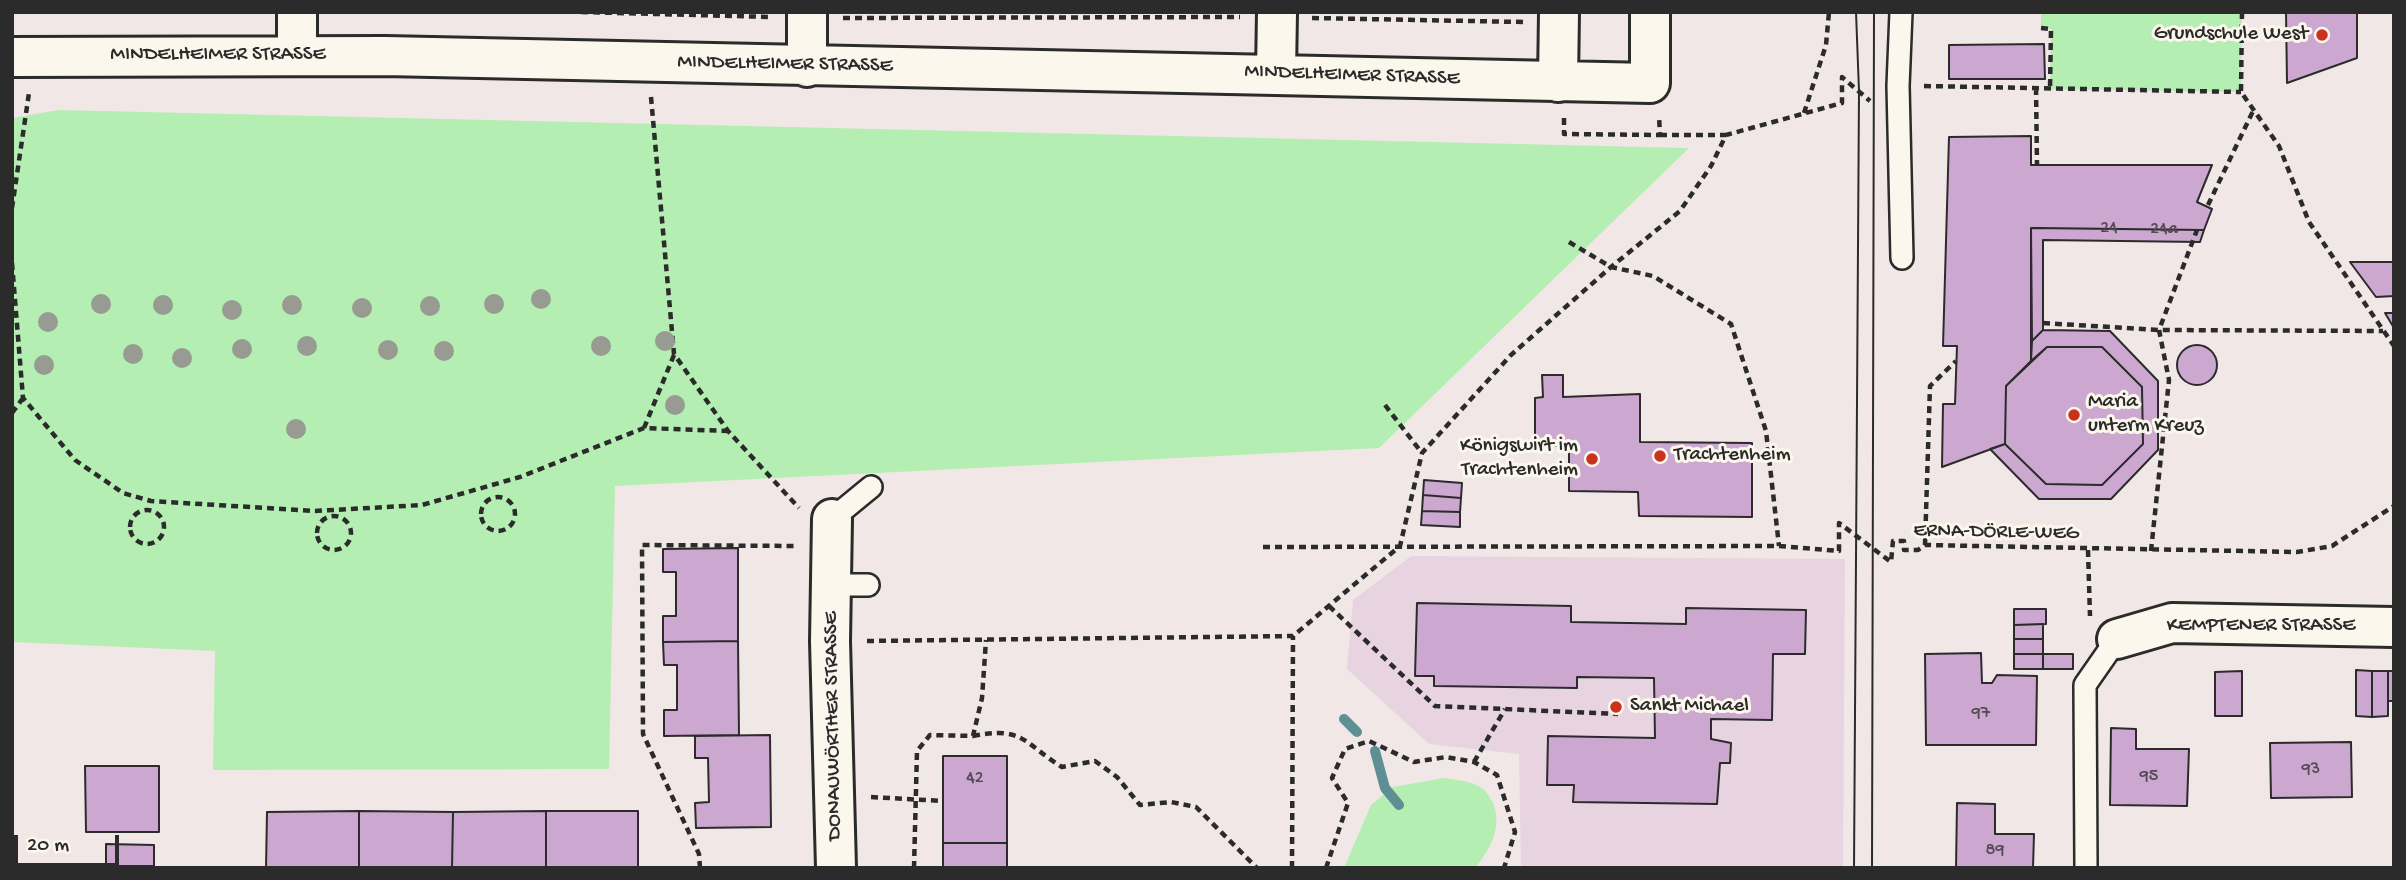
<!DOCTYPE html>
<html>
<head>
<meta charset="utf-8">
<style>
  body { margin:0 }
  #map { position:relative; width:2406px; height:880px; overflow:hidden; background:#f2e7e7; font-family:"Gochi Hand",sans-serif }
  canvas { display:block }
  .frame { position:absolute; inset:0; border:14px solid #2b2b2b; pointer-events:none }
  .scale { position:absolute; left:14px; top:835px; width:105px; height:32px; box-sizing:border-box; border:4px solid #2b2b2b; border-top:0; padding-left:9px; font-size:21px; line-height:24px; white-space:nowrap; color:#2b2b2b; -webkit-text-stroke:5px #fbf7ec; paint-order:stroke }
</style>
</head>
<body>
<div id="map">
<canvas width="2406" height="880"></canvas>
<div class="frame"></div>
<div class="scale">20 m</div>
</div>
<script>
const ctx = document.querySelector('canvas').getContext('2d');
ctx.lineJoin = 'round';
function paint(path, color) { ctx.fillStyle = color; ctx.fill(path, 'evenodd'); }
function strokePath(path, color, width, dash) { ctx.strokeStyle = color; ctx.lineWidth = width; ctx.lineCap = dash ? 'butt' : 'round'; ctx.setLineDash(dash || []); ctx.stroke(path); }
function label(font, color, halo, rows, align = 'center') {
  ctx.font = font + ' "Gochi Hand",sans-serif'; ctx.lineWidth = 6; ctx.setLineDash([]); ctx.textBaseline = 'middle'; ctx.strokeStyle = halo; ctx.fillStyle = color; for (const [text, x, y, turn = 0] of rows) {
    ctx.save(); ctx.translate(x, y); ctx.rotate((+turn || 0) * Math.PI / 180); ctx.textAlign = isNaN(turn) ? turn : align; if (halo) ctx.strokeText(text, 0, 0); ctx.fillText(text, 0, 0); ctx.restore();
  }
}
paint(new Path2D(`
  M 1411,556 L 1845,559 L 1843,868 L 1521,868 L 1519,754 L 1429,744 L 1347,669 L 1353,600 Z`), '#e7d4e0');
paint(new Path2D(`
  M 2041,12 L 2242,12 L 2241,92 L 2050,89 L 2051,29 L 2041,28 Z
  M 59,110 L 1689,148 L 1379,448 L 615,486 L 609,769 L 213,770 L 215,651 L 12,642 L 12,118 Z
  M 1444,778 C 1456,780 1477,781 1486,792 C 1507,818 1493,846 1475,868 L 1344,868 L 1371,805 L 1393,787 Z`), '#b4eeb2');
strokePath(new Path2D(`
  M 1344,719 L 1357,732
  M 1375,751 L 1385,788 L 1399,805`), '#5e8f94', 10);
const building = new Path2D(`
  M 2286,12 L 2357,12 L 2357,58 L 2287,83 Z
  M 2044,44 L 2045,79 L 1949,79 L 1949,45 Z
  M 2031,136 L 2031,165 L 2212,165 L 2197,202 L 2212,209 L 2204,230 L 2031,228 L 2031,361 L 2006,386 L 2005,444 L 1942,467 L 1943,404 L 1955,404 L 1957,346 L 1943,346 L 1949,137 Z
  M 2031,228 L 2038,228 L 2204,230 L 2200,242 L 2043,240 L 2043,330 L 2032,341 Z
  M 2350,262 L 2394,262 L 2394,296 L 2376,297 Z
  M 2385,313 L 2394,313 L 2394,328 Z
  M 2043,330 L 2110,331 L 2158,381 L 2158,450 L 2111,499 L 2039,499 L 1990,449 L 2005,444 L 2046,484 L 2102,485 L 2143,444 L 2142,387 L 2102,347 L 2047,347 L 2031,361 L 2032,341 Z
  M2177 365a20 20 0 1 1 40 0a20 20 0 1 1-40 0Z
  M 2047,347 L 2102,347 L 2142,387 L 2143,444 L 2102,485 L 2046,484 L 2005,444 L 2006,386 Z
  M 1542,375 L 1563,375 L 1563,397 L 1640,394 L 1640,442 L 1752,443 L 1752,517 L 1639,516 L 1638,492 L 1569,491 L 1569,446 L 1535,446 L 1535,398 L 1543,397 Z
  M 1424,480 L 1462,483 L 1461,498 L 1423,495 Z
  M 1423,495 L 1461,498 L 1460,512 L 1422,511 Z
  M 1422,511 L 1460,512 L 1460,527 L 1421,525 Z
  M 738,548 L 738,641 L 663,642 L 663,616 L 676,616 L 676,572 L 663,572 L 663,549 Z
  M 1417,603 L 1571,606 L 1571,622 L 1686,624 L 1686,608 L 1806,610 L 1805,654 L 1773,654 L 1772,720 L 1711,719 L 1711,739 L 1731,743 L 1730,763 L 1720,763 L 1717,804 L 1573,802 L 1574,785 L 1547,785 L 1548,736 L 1655,738 L 1654,678 L 1577,677 L 1577,688 L 1434,686 L 1434,676 L 1415,676 Z
  M 2014,609 L 2046,609 L 2046,624 L 2014,625 Z
  M 2043,624 L 2043,639 L 2014,639 L 2014,625 Z
  M 2014,639 L 2043,639 L 2043,654 L 2014,654 Z
  M 738,641 L 739,735 L 664,736 L 664,710 L 677,710 L 677,665 L 664,665 L 663,642 Z
  M 1981,653 L 1982,683 L 1992,683 L 1997,675 L 2037,676 L 2036,745 L 1926,745 L 1925,654 Z
  M 2014,654 L 2043,654 L 2043,669 L 2014,669 Z
  M 2043,654 L 2073,654 L 2073,669 L 2043,669 Z
  M 2356,670 L 2372,671 L 2372,717 L 2356,716 Z
  M 2242,671 L 2242,716 L 2215,716 L 2215,672 Z
  M 2372,671 L 2388,671 L 2388,716 L 2372,717 Z
  M 2388,671 L 2394,671 L 2394,701 L 2388,701 Z
  M 2111,728 L 2136,729 L 2136,749 L 2189,749 L 2187,806 L 2110,805 Z
  M 770,735 L 771,827 L 696,828 L 695,803 L 709,802 L 708,758 L 695,758 L 695,736 Z
  M 2351,742 L 2352,797 L 2271,798 L 2270,743 Z
  M 943,756 L 1007,756 L 1007,843 L 943,843 Z
  M 85,766 L 159,766 L 159,832 L 86,832 Z
  M 1957,803 L 1995,804 L 1995,834 L 2034,834 L 2033,868 L 1956,868 Z
  M 359,811 L 453,812 L 452,868 L 359,868 Z
  M 359,811 L 359,868 L 266,868 L 267,812 Z
  M 546,811 L 638,811 L 638,868 L 546,868 Z
  M 546,811 L 546,868 L 452,868 L 453,812 Z
  M 943,843 L 1007,843 L 1007,868 L 943,868 Z
  M 106,844 L 154,845 L 154,866 L 106,866 Z`);
paint(building, '#cca8d1');
strokePath(building, '#2b2b2b', 2);
const lane = new Path2D(`
  M 1901,12 L 1898,86 L 1902,258
  M 832,519 L 871,487
  M 831,585 L 868,585
  M 2086,868 L 2085,685 L 2117,639`);
const street = new Path2D(`
  M 297,56 L 297,12
  M 12,57 L 385,56 L 1650,83 L 1650,12
  M 807,67 L 807,12
  M 1276,73 L 1277,12
  M 1558,82 L 1559,12
  M 832,519 L 830,641 L 836,868
  M 2117,639 L 2172,623 L 2394,627`);
strokePath(lane, '#2b2b2b', 26);
strokePath(street, '#2b2b2b', 44);
strokePath(new Path2D(`
  M 581,12 L 771,17
  M 2242,12 L 2241,92 L 2279,146 L 2309,222 L 2394,346
  M 843,18 L 1240,17
  M 1312,18 L 1523,22
  M 2041,28 L 2051,29 L 2050,89
  M 1924,86 L 2241,92
  M 2036,88 L 2037,165
  M 651,97 L 674,354 L 728,431 L 799,508
  M 1804,113 L 1826,45 L 1829,12
  M 1564,118 L 1564,134 L 1660,135 L 1659,116
  M 1660,135 L 1726,135
  M 2208,205 L 2253,111
  M 12,208 L 29,93
  M 1569,242 L 1611,267 L 1653,276 L 1731,324 L 1766,431 L 1779,546
  M 12,263 L 23,398 L 75,460 L 123,493 L 151,501 L 315,511 L 422,505 L 520,477 L 644,428 L 728,431
  M 2043,323 L 2159,330 L 2383,331
  M 1385,405 L 1422,453
  M 12,413 L 23,398
  M 644,428 L 674,355
  M481 514a17 17 0 1 1 34 0a17 17 0 1 1-34 0Z
  M130 527a17 17 0 1 1 34 0a17 17 0 1 1-34 0Z
  M317 533a17 17 0 1 1 34 0a17 17 0 1 1-34 0Z
  M 1925,545 L 1930,386 L 1956,361
  M 1263,547 L 1779,546 L 1839,551 L 1839,523 L 1891,562 L 1893,541 L 1904,541 L 1904,550 L 1918,550 L 1925,545 L 2297,552 L 2332,546 L 2394,506
  M 2088,550 L 2090,616
  M 2151,551 L 2169,380 L 2159,330 L 2197,230
  M 1329,606 L 1435,706 L 1618,714
  M 867,641 L 1293,636 L 1400,546 L 1422,453 L 1511,355 L 1611,267 L 1680,211 L 1711,166 L 1726,135 L 1842,103 L 1842,77 L 1870,101
  M 973,736 C 1024,726 1023,743 1062,767 L 1095,761 L 1117,777 L 1140,805 L 1171,802 L 1196,807 L 1257,868
  M 1474,762 L 1505,709
  M 871,797 L 943,801
  M 700,868 L 699,854 L 643,734 L 642,545 L 796,546
  M 914,868 L 917,751 L 930,735 L 973,736 L 982,698 L 986,640
  M 1292,868 L 1293,636
  M 1326,868 L 1348,803 L 1332,778 L 1345,749 L 1369,741 L 1414,762 L 1446,757 L 1474,762 L 1497,775 L 1515,832 L 1504,868`), '#2b2b2b', 4.5, [7, 5]);
strokePath(lane, '#fbf7ec', 21);
strokePath(street, '#fbf7ec', 38);
strokePath(new Path2D(`
  M 1854,868 L 1859,91 L 1856,12
  M 1872,868 L 1874,12`), '#2b2b2b', 2);
ctx.fillStyle = '#979b92';
for (const [x, y] of [
  [541,299],
  [101,304],
  [494,304],
  [163,305],
  [292,305],
  [430,306],
  [362,308],
  [232,310],
  [48,322],
  [665,341],
  [307,346],
  [601,346],
  [242,349],
  [388,350],
  [444,351],
  [133,354],
  [182,358],
  [44,365],
  [675,405],
  [296,429]
]) { ctx.beginPath(); ctx.arc(x, y, 10, 0, 2 * Math.PI); ctx.fill(); }
for (const [x, y, r, color] of [
  [2322,35,7,"#c8321e"],
  [2074,415,7,"#c8321e"],
  [1660,456,7,"#c8321e"],
  [1592,459,7,"#c8321e"],
  [1616,707,7,"#c8321e"]
]) { const dot = new Path2D(); dot.arc(x, y, r, 0, 2 * Math.PI); ctx.fillStyle = color; ctx.fill(dot); strokePath(dot, '#fbf7ec', 2.5); }
label('18px', '#534a54', null, [
  ["24",2109,229],
  ["24a",2164,230],
  ["97",1981,714],
  ["93",2311,770],
  ["95",2149,777],
  ["42",975,779],
  ["89",1995,851]
]);
label('21px', '#2b2b2b', '#fbf7ec', [
  ["Grundschule West",2308,35,"right"],
  ["Maria",2088,403],
  ["unterm Kreuz",2088,427],
  ["Königswirt im",1578,447,"right"],
  ["Trachtenheim",1578,471,"right"],
  ["Trachtenheim",1674,456],
  ["Sankt Michael",1630,707]
], 'left');
label('21px', '#2b2b2b', '#fbf7ec', [
  ["MINDELHEIMER STRASSE",218,56],
  ["MINDELHEIMER STRASSE",785,65,1],
  ["MINDELHEIMER STRASSE",1352,76,2],
  ["ERNA-DÖRLE-WEG",1996,533,1],
  ["KEMPTENER STRASSE",2261,627],
  ["DONAUWÖRTHER STRASSE",834,726,-91]
]);
</script>
</body>
</html>
